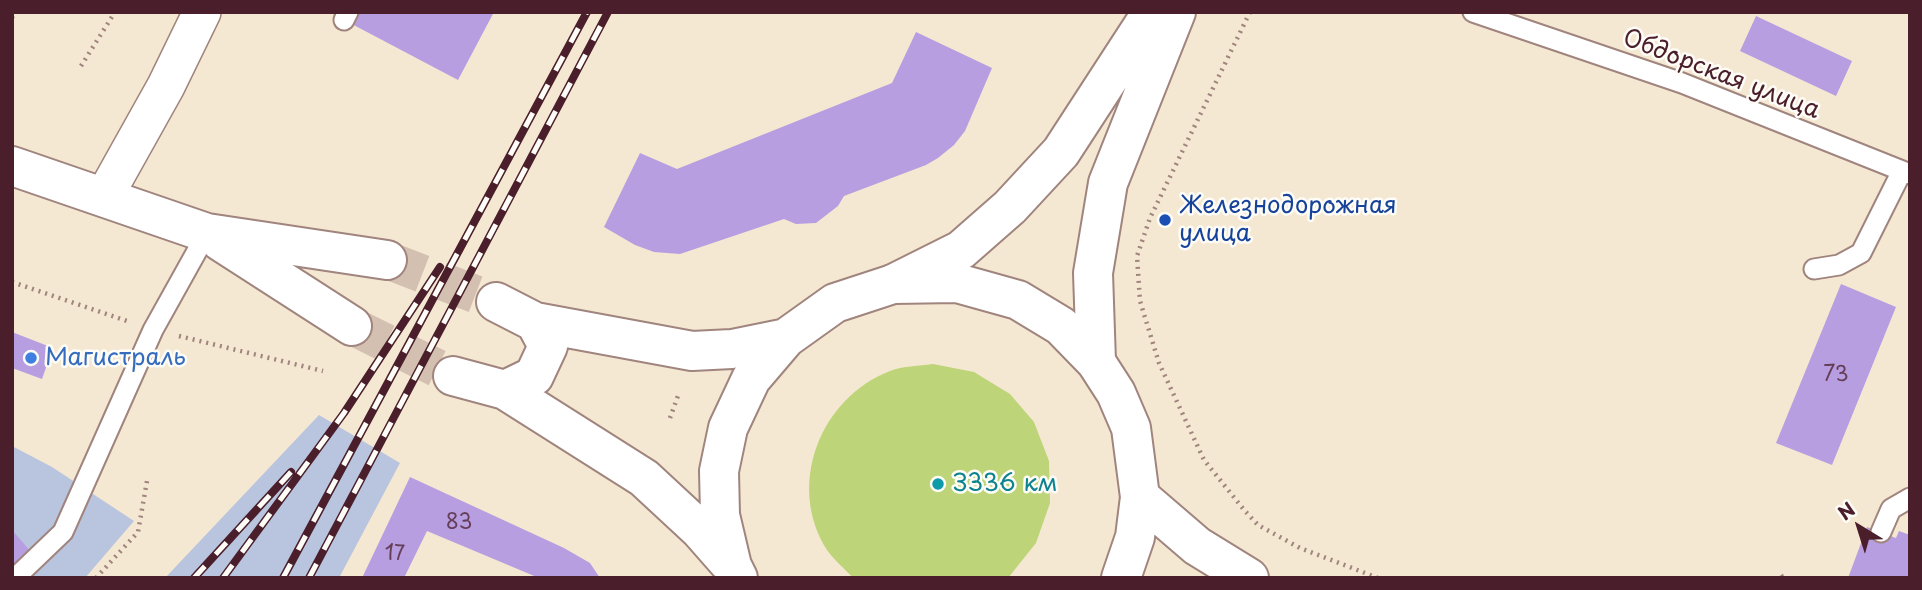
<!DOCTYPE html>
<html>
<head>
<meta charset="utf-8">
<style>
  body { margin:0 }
  #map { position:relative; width:1922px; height:590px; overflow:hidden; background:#f5e8d2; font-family:"Playpen Sans",sans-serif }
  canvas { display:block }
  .frame { position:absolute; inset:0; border:14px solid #4a1f2b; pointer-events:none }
  .north { position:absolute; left:1824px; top:492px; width:70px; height:70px; -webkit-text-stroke:5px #fdfcf7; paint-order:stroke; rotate:322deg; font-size:19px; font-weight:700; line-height:28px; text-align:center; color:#4a1f2b }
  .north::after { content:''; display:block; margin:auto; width:24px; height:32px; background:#4a1f2b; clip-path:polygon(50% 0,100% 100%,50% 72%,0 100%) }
</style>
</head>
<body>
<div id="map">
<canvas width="1922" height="590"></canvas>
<div class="frame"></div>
<div class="north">N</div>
</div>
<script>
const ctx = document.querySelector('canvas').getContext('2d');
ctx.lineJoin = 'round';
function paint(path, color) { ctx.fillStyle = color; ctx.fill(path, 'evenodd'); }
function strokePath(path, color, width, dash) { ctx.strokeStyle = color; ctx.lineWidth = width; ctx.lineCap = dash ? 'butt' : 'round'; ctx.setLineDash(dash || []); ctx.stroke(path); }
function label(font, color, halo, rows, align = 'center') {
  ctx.font = font + ' "Playpen Sans",sans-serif'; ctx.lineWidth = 5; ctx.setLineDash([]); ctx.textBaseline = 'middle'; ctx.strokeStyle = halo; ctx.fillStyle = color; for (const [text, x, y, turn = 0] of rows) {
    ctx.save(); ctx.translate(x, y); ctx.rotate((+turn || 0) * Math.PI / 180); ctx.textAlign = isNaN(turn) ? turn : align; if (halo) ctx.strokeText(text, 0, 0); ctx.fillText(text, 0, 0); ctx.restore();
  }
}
paint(new Path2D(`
  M 319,415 L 400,463 L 339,578 L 165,578 Z
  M 12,446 L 52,467 L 134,521 L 85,578 L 12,578 Z`), '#b9c4de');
paint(new Path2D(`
  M 933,364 L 974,372 L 1010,394 L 1034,422 L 1049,461 L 1050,503 L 1036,543 L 1008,578 L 853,578 C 845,569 834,560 827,550 C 786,485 820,398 890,371 C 903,366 919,366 933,364 Z`), '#bed478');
paint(new Path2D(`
  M 329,12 L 494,12 L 458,80 Z
  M 1756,16 L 1852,61 L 1836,96 L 1740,51 Z
  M 916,32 L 992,68 L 965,131 L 954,145 L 938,158 L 926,165 L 844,196 L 838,206 L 816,223 L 796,224 L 784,219 L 680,254 L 654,252 L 635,245 L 604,227 L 640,153 L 677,169 L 892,83 Z
  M 1841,284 L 1896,307 L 1832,465 L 1776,443 Z
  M 12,332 L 53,348 L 42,379 L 12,368 Z
  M 410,477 L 564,548 L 590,563 L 600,578 L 539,578 L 427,531 L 404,578 L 362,578 Z
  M 1867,527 L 1896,538 L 1899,531 L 1910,535 L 1910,578 L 1848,578 Z
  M 12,530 L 31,552 L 12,568 Z`), '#b79ee1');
strokePath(new Path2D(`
  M 387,260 L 496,302
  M 352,326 L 453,376`), '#d3c0b1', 38, [38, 19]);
const lane = new Path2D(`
  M 1473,12 L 1682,83 L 1910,174
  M 344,20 L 348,12
  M 1814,269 L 1839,265 L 1861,253 L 1902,171
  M 1881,532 L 1891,509 L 1910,498
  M 15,578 L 63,532 L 153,330 L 207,233`);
const street = new Path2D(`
  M 104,197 L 166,86 L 202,12`);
const secondary = new Path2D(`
  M 893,284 L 961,250 L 1010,207 L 1061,152 L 1152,12
  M 1096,362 L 1093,273 L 1108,183 L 1176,12`);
const primary = new Path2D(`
  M 12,166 L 207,233 L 387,260
  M 220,241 L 352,326
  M 496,302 L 535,322 L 692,351 L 732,349 L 786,338
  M 453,376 L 505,390 L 644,478 L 699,529 L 728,562
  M 505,390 L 534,376 L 548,346 L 535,322
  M 1140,497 L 1197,546 L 1249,578
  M 738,578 L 732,566 L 720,515 L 719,471 L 728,428 L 751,379 L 786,338 L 835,303 L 893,284 L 957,283 L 1018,300 L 1061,326 L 1096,362 L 1116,393 L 1131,428 L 1140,497 L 1135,537 L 1121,578`);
strokePath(lane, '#a0847e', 23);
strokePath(street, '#a0847e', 40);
strokePath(secondary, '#a0847e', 42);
strokePath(primary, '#a0847e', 42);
strokePath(new Path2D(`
  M 1250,12 L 1150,218 L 1137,256 L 1140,301 L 1159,363 L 1204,460 L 1245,511 L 1258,525 L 1300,548 L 1378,578
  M 12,18 L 14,12
  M 81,66 L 115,12
  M 12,282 L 127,321
  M 179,336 L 323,371
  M 670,418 L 679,393
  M 1781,575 L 1783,578
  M 96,578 L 138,532 L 147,481`), '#a0847e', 4.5, [2, 5]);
strokePath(lane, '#fff', 19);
strokePath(street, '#fff', 37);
strokePath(secondary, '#fff', 38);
strokePath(primary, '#fff', 38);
const rail = new Path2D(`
  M 194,578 L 291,472
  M 223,578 L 344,413 L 440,267
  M 283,578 L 587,12
  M 309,578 L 608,12`);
strokePath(rail, '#4a1f2b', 8);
strokePath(rail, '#fdfcf7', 5, [16]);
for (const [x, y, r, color] of [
  [1165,220,7,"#1a4fb4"],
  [31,358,7,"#3f7fe0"],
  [938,484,7,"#0f9aa8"]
]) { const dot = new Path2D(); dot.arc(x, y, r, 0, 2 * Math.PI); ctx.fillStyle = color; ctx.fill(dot); strokePath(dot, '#fdfcf7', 2.5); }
label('21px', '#653f58', null, [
  ["73",1836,375],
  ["83",459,523],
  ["17",395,554]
]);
label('24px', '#4a1f2b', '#fdfcf7', [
  ["Обдорская улица",1721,75,21]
]);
label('24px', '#164399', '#fdfcf7', [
  ["Железнодорожная",1179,206],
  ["улица",1179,234]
], 'left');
label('24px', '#366cbe', '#fdfcf7', [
  ["Магистраль",45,358]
], 'left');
label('24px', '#0d838f', '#fdfcf7', [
  ["3336 км",952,484]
], 'left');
</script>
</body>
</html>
